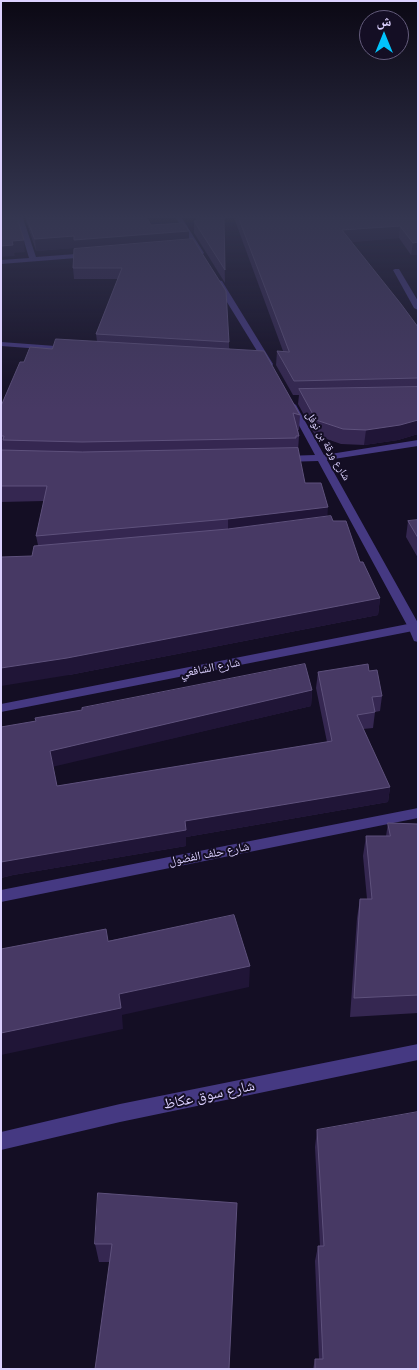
<!DOCTYPE html>
<html>
<head>
<meta charset="utf-8">
<style>
  body { margin:0 }
  #map { position:relative; width:419px; height:1370px; overflow:hidden; background:#140e24; font-family:Quicksand,"Noto Naskh Arabic",sans-serif }
  canvas { display:block }
  .frame { position:absolute; inset:0; border:2px solid #dcd1ff; pointer-events:none }
  .north { position:absolute; left:359px; top:10px; width:50px; height:50px; box-sizing:border-box; background:#140e24; border:1px solid #645c7c; border-radius:50%; rotate:0deg; font-size:14px; font-weight:700; line-height:20px; text-align:center; color:#dcd1ff }
  .north::after { content:''; display:block; margin:auto; width:18px; height:22px; background:#01c3fb; clip-path:polygon(50% 0,100% 100%,50% 72%,0 100%) }
</style>
</head>
<body>
<div id="map">
<canvas width="419" height="1370"></canvas>
<div class="frame"></div>
<div class="north">ش</div>
</div>
<script>
const ctx = document.querySelector('canvas').getContext('2d');
ctx.lineJoin = 'round';
function paint(path, color) { ctx.fillStyle = color; ctx.fill(path, 'evenodd'); }
function strokePath(path, color, width, dash) { ctx.strokeStyle = color; ctx.lineWidth = width; ctx.lineCap = dash ? 'butt' : 'round'; ctx.setLineDash(dash || []); ctx.stroke(path); }
function label(font, color, halo, rows, align = 'center') {
  ctx.font = font + ' Quicksand,"Noto Naskh Arabic",sans-serif'; ctx.lineWidth = 4; ctx.setLineDash([]); ctx.textBaseline = 'middle'; ctx.strokeStyle = halo; ctx.fillStyle = color; for (const [text, x, y, turn = 0] of rows) {
    ctx.save(); ctx.translate(x, y); ctx.rotate((+turn || 0) * Math.PI / 180); ctx.textAlign = isNaN(turn) ? turn : align; if (halo) ctx.strokeText(text, 0, 0); ctx.fillText(text, 0, 0); ctx.restore();
  }
}
paint(new Path2D(`
  M 17,218 L 23,218 L 36,257 L 89,253 L 92,255 L 89,257 L 1,264 L 1,260 L 29,258 Z
  M 176,218 L 182,218 L 204,253 L 203,254 L 199,254 Z
  M 395,269 L 399,269 L 418,301 L 418,310 L 414,308 L 393,270 Z
  M 215,279 L 222,281 L 273,364 L 272,366 L 265,364 L 214,281 Z
  M 1,342 L 69,347 L 73,349 L 69,351 L 1,346 Z
  M 292,402 L 296,405 L 324,455 L 418,440 L 418,446 L 327,460 L 418,623 L 418,642 L 414,641 L 408,627 L 318,461 L 284,462 L 279,459 L 284,456 L 315,455 L 288,405 Z
  M 418,808 L 418,818 L 1,902 L 1,890 Z
  M 418,1044 L 418,1060 L 120,1122 L 1,1150 L 1,1132 L 120,1104 Z`), '#453982');
paint(new Path2D(`
  M 418,622 L 418,630 L 1,712 L 1,704 Z`), '#453982');
paint(new Path2D(`
  M 25,218 L 147,218 L 151,225 L 189,231 L 189,239 L 229,342 L 229,348 L 300,415 L 299,430 L 298,430 L 299,436 L 298,451 L 305,483 L 328,517 L 333,521 L 360,562 L 380,598 L 378,615 L 69,675 L 32,556 L 38,545 L 36,536 L 44,501 L 1,502 L 1,406 L 24,362 L 52,349 L 97,341 L 96,334 L 118,279 L 74,279 L 73,268 L 74,248 L 36,251 Z
  M 195,218 L 224,218 L 225,283 L 194,233 L 194,221 L 197,221 Z
  M 234,218 L 418,218 L 418,255 L 411,255 L 399,238 L 351,242 L 418,327 L 418,434 L 398,440 L 364,445 L 341,444 L 315,435 L 298,404 L 299,395 L 293,395 L 276,365 L 277,351 L 283,351 Z
  M 418,520 L 418,558 L 406,537 L 408,521 Z
  M 369,671 L 382,696 L 380,711 L 375,712 L 373,728 L 363,729 L 390,787 L 388,802 L 186,837 L 186,846 L 13,875 L 1,878 L 1,727 L 312,690 L 311,706 L 53,766 L 57,786 L 327,742 L 316,688 L 318,672 Z
  M 388,823 L 418,824 L 418,1013 L 350,1017 L 357,918 L 360,899 L 367,899 L 363,856 L 366,836 L 386,836 Z
  M 317,1130 L 418,1369 L 313,1369 L 315,1359 L 319,1359 L 315,1261 L 318,1246 L 320,1246 L 315,1147 Z
  M 237,1203 L 109,1262 L 99,1262 L 95,1244 Z`), '#352751');
paint(new Path2D(`
  M 400,226 L 399,238 L 341,243 L 342,230 Z
  M 189,231 L 189,242 L 75,252 L 74,248 L 36,251 L 35,239 L 74,236 Z
  M 24,240 L 25,252 L 14,253 L 15,256 L 1,257 L 1,246 L 12,241 Z
  M 418,242 L 418,255 L 411,255 L 413,243 Z
  M 418,420 L 418,434 L 398,440 L 364,445 L 366,430 Z
  M 328,507 L 327,522 L 228,535 L 228,519 Z
  M 380,598 L 378,615 L 69,675 L 1,686 L 1,668 Z
  M 312,690 L 311,706 L 52,767 L 50,751 Z
  M 390,787 L 388,802 L 186,837 L 186,846 L 13,875 L 1,878 L 1,862 L 185,821 Z
  M 250,966 L 249,987 L 122,1015 L 123,1029 L 1,1055 L 1,1033 L 119,994 Z`), '#201537');
const building = new Path2D(`
  M 1,218 L 17,218 L 24,240 L 12,241 L 13,245 L 1,246 Z
  M 27,218 L 147,218 L 151,225 L 183,223 L 189,231 L 74,240 L 74,236 L 35,239 Z
  M 202,218 L 224,218 L 225,270 L 194,221 L 203,220 Z
  M 239,218 L 418,218 L 418,242 L 413,243 L 400,226 L 342,230 L 401,304 L 418,327 L 418,378 L 294,381 L 277,351 L 289,352 Z
  M 193,239 L 226,291 L 229,342 L 96,334 L 122,268 L 73,268 L 74,249 Z
  M 56,339 L 264,351 L 300,415 L 293,413 L 299,436 L 296,436 L 296,438 L 82,442 L 3,440 L 4,436 L 1,436 L 1,406 L 20,362 L 24,362 L 30,347 L 52,349 Z
  M 418,387 L 418,420 L 400,425 L 366,430 L 343,429 L 316,420 L 299,389 Z
  M 298,448 L 305,483 L 321,483 L 328,507 L 228,519 L 36,536 L 47,486 L 1,486 L 1,450 L 82,452 Z
  M 331,516 L 333,521 L 346,521 L 360,562 L 363,562 L 380,598 L 67,658 L 1,668 L 1,557 L 32,556 L 34,546 L 228,529 Z
  M 418,520 L 418,538 L 408,521 Z
  M 305,664 L 312,690 L 50,751 L 57,786 L 332,741 L 318,672 L 368,664 L 369,671 L 377,670 L 382,696 L 372,697 L 375,712 L 357,715 L 390,787 L 185,821 L 186,830 L 1,862 L 1,727 L 36,721 L 35,718 L 82,710 L 82,708 Z
  M 388,823 L 418,824 L 418,995 L 354,998 L 360,899 L 372,899 L 366,836 L 390,836 Z
  M 234,915 L 250,966 L 119,994 L 121,1008 L 1,1033 L 1,949 L 106,929 L 108,941 Z
  M 418,1112 L 418,1369 L 315,1369 L 315,1359 L 323,1359 L 318,1246 L 324,1246 L 317,1130 Z
  M 98,1193 L 237,1203 L 229,1369 L 95,1369 L 112,1244 L 95,1244 Z`);
paint(building, '#473964');
strokePath(building, '#5e517c', 1);
const sky = ctx.createLinearGradient(0, 0, 0, 410);
sky.addColorStop(0, '#0b0814');
sky.addColorStop(0.53, '#343650');
sky.addColorStop(1, '#34365000');
ctx.fillStyle = sky;
ctx.fillRect(0, 0, 419, 410);
label('11px', '#dcd1ff', '#140e24', [
  ["شارع ورقة بن نوفل",328,446,60]
]);
label('12px', '#dcd1ff', '#140e24', [
  ["شارع الشافعي",210,668,-11],
  ["شارع حلف الفضول",209,854,-11]
]);
label('15px', '#dcd1ff', '#140e24', [
  ["شارع سوق عكاظ",209,1095,-12]
]);
</script>
</body>
</html>
